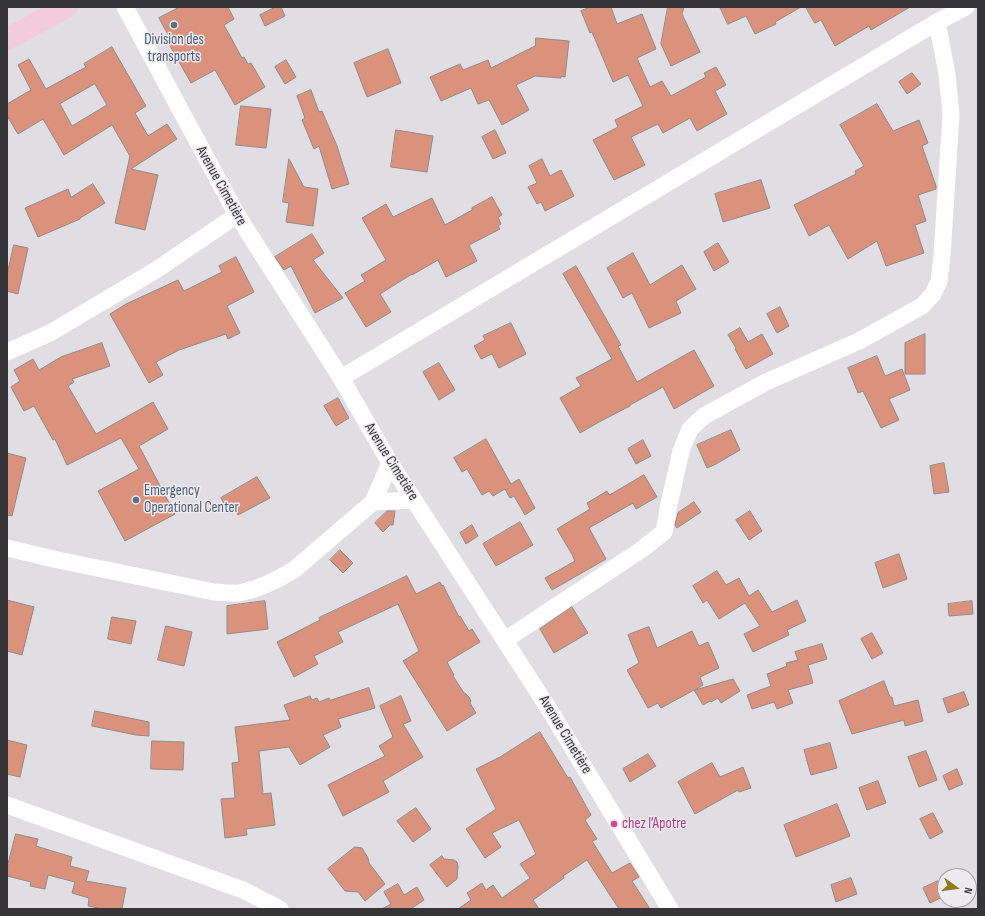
<!DOCTYPE html>
<html>
<head>
<meta charset="utf-8">
<style>
  body { margin:0 }
  #map { position:relative; width:985px; height:916px; overflow:hidden; background:#e0dee3; font-family:"Sofia Sans Condensed",sans-serif }
  canvas { display:block }
  .frame { position:absolute; inset:0; border:8px solid #363538; pointer-events:none }
  .north { position:absolute; left:937px; top:868px; width:40px; height:40px; box-sizing:border-box; background:#edebf0; border:1px solid #a4a2a6; border-radius:50%; rotate:104deg; font-size:11px; font-weight:700; line-height:16px; text-align:center; color:#363538 }
  .north::after { content:''; display:block; margin:auto; width:14px; height:18px; background:#917a20; clip-path:polygon(50% 0,100% 100%,50% 72%,0 100%) }
</style>
</head>
<body>
<div id="map">
<canvas width="985" height="916"></canvas>
<div class="frame"></div>
<div class="north">N</div>
</div>
<script>
const ctx = document.querySelector('canvas').getContext('2d');
ctx.lineJoin = 'round';
function paint(path, color) { ctx.fillStyle = color; ctx.fill(path, 'evenodd'); }
function strokePath(path, color, width, dash) { ctx.strokeStyle = color; ctx.lineWidth = width; ctx.lineCap = dash ? 'butt' : 'round'; ctx.setLineDash(dash || []); ctx.stroke(path); }
function label(font, color, halo, rows, align = 'center') {
  ctx.font = font + ' "Sofia Sans Condensed",sans-serif'; ctx.lineWidth = 3; ctx.setLineDash([]); ctx.textBaseline = 'middle'; ctx.strokeStyle = halo; ctx.fillStyle = color; for (const [text, x, y, turn = 0] of rows) {
    ctx.save(); ctx.translate(x, y); ctx.rotate((+turn || 0) * Math.PI / 180); ctx.textAlign = isNaN(turn) ? turn : align; if (halo) ctx.strokeText(text, 0, 0); ctx.fillText(text, 0, 0); ctx.restore();
  }
}
const building = new Path2D(`
  M 180,7 L 228,7 L 234,19 L 224,25 L 242,58 L 244,57 L 248,64 L 251,63 L 265,87 L 235,105 L 215,70 L 191,83 L 169,44 L 172,42 L 159,18 Z
  M 276,7 L 281,7 L 285,16 L 265,26 L 260,15 Z
  M 591,7 L 611,7 L 617,24 L 642,14 L 656,49 L 637,58 L 650,87 L 662,81 L 671,96 L 706,77 L 704,73 L 716,67 L 726,85 L 715,91 L 727,114 L 697,131 L 690,118 L 663,133 L 658,124 L 631,137 L 645,165 L 614,180 L 593,140 L 618,127 L 615,120 L 643,106 L 628,75 L 613,82 L 592,32 L 590,33 L 581,11 Z
  M 668,7 L 684,7 L 682,14 L 700,52 L 671,66 L 661,44 Z
  M 720,7 L 801,7 L 775,22 L 776,24 L 755,34 L 746,16 L 728,24 Z
  M 806,7 L 910,7 L 871,30 L 869,26 L 835,46 L 821,20 L 815,23 Z
  M 536,38 L 569,41 L 565,77 L 561,76 L 561,78 L 535,76 L 516,85 L 529,110 L 502,125 L 489,100 L 478,104 L 471,88 L 441,101 L 430,77 L 460,64 L 463,70 L 488,60 L 491,68 L 535,46 Z
  M 112,47 L 146,106 L 135,113 L 148,136 L 167,124 L 177,139 L 131,169 L 158,175 L 145,230 L 115,223 L 130,156 L 112,125 L 64,155 L 43,119 L 18,134 L 7,116 L 7,104 L 31,90 L 18,65 L 29,59 L 46,89 L 86,67 L 84,64 ZM 95,84 L 107,105 L 72,126 L 60,104 Z
  M 388,49 L 401,83 L 367,97 L 354,63 Z
  M 286,60 L 296,77 L 285,84 L 275,67 Z
  M 912,73 L 921,84 L 907,94 L 899,82 Z
  M 311,90 L 319,112 L 322,111 L 337,146 L 349,184 L 332,189 L 319,146 L 314,149 L 302,120 L 305,118 L 297,96 Z
  M 877,104 L 893,131 L 919,120 L 928,143 L 922,146 L 936,186 L 936,189 L 918,195 L 926,221 L 915,225 L 924,253 L 886,266 L 877,241 L 848,259 L 829,225 L 809,236 L 794,205 L 856,174 L 855,171 L 864,166 L 840,125 Z
  M 241,106 L 271,109 L 266,148 L 236,145 Z
  M 396,130 L 433,136 L 427,172 L 391,167 Z
  M 495,130 L 506,153 L 493,159 L 482,137 Z
  M 289,159 L 304,187 L 318,189 L 313,226 L 286,222 L 289,203 L 283,202 Z
  M 542,159 L 550,176 L 561,170 L 574,196 L 545,211 L 541,202 L 537,204 L 528,187 L 537,183 L 529,166 Z
  M 761,180 L 770,208 L 723,222 L 715,194 Z
  M 93,184 L 105,203 L 80,218 L 80,219 L 38,237 L 25,208 L 68,189 L 71,197 Z
  M 492,197 L 502,215 L 498,217 L 501,224 L 498,226 L 500,229 L 469,245 L 477,261 L 446,277 L 438,260 L 412,275 L 412,274 L 380,294 L 391,312 L 366,327 L 345,293 L 365,281 L 361,275 L 386,260 L 362,218 L 386,204 L 393,217 L 432,198 L 445,225 L 472,210 L 472,208 Z
  M 312,234 L 324,253 L 313,260 L 343,298 L 315,313 L 291,266 L 284,270 L 275,257 Z
  M 718,243 L 729,262 L 714,271 L 704,252 Z
  M 14,245 L 28,248 L 18,294 L 7,291 L 7,275 Z
  M 633,253 L 650,285 L 682,265 L 696,289 L 676,301 L 681,313 L 649,328 L 632,293 L 623,298 L 607,268 Z
  M 236,257 L 254,292 L 227,306 L 240,333 L 228,339 L 226,334 L 179,350 L 156,362 L 163,375 L 149,383 L 110,314 L 126,304 L 178,280 L 184,291 L 222,272 L 219,266 Z
  M 576,266 L 621,345 L 618,346 L 637,382 L 694,350 L 714,386 L 674,409 L 663,387 L 630,405 L 630,406 L 599,422 L 580,433 L 560,398 L 581,386 L 576,378 L 612,359 L 563,274 Z
  M 780,307 L 789,326 L 777,333 L 767,314 Z
  M 511,323 L 526,354 L 499,368 L 492,354 L 481,359 L 474,346 L 485,340 L 483,336 Z
  M 740,328 L 748,342 L 762,334 L 773,354 L 746,369 L 735,349 L 736,348 L 728,335 Z
  M 925,334 L 925,374 L 905,374 L 905,343 Z
  M 102,343 L 110,366 L 72,379 L 74,382 L 68,386 L 96,434 L 153,402 L 168,429 L 139,446 L 175,514 L 125,541 L 98,491 L 139,469 L 121,438 L 67,465 L 55,439 L 53,440 L 34,406 L 24,411 L 11,387 L 20,381 L 14,370 L 33,359 L 39,370 L 61,357 Z
  M 877,356 L 885,376 L 902,369 L 910,390 L 889,399 L 899,420 L 881,428 L 863,391 L 858,393 L 848,368 Z
  M 439,363 L 455,390 L 439,400 L 423,372 Z
  M 338,398 L 349,418 L 336,426 L 324,406 Z
  M 731,430 L 740,450 L 716,464 L 707,468 L 697,445 Z
  M 486,439 L 511,484 L 519,479 L 535,508 L 525,515 L 514,496 L 510,498 L 505,489 L 493,496 L 489,491 L 482,495 L 467,469 L 462,472 L 454,458 Z
  M 643,440 L 651,456 L 636,464 L 628,449 Z
  M 7,453 L 26,458 L 12,516 L 7,515 Z
  M 944,463 L 949,492 L 934,494 L 930,466 Z
  M 644,475 L 657,497 L 636,509 L 633,503 L 589,528 L 606,559 L 552,590 L 545,578 L 575,561 L 573,557 L 573,556 L 557,529 L 590,509 L 587,503 L 607,491 L 609,495 Z
  M 257,477 L 270,498 L 238,515 L 235,510 L 229,513 L 221,498 Z
  M 694,502 L 701,512 L 677,528 L 675,525 L 678,513 Z
  M 387,511 L 395,511 L 393,525 L 390,525 L 383,532 L 375,523 Z
  M 750,511 L 762,531 L 749,540 L 736,520 Z
  M 520,522 L 533,545 L 496,566 L 483,544 Z
  M 472,525 L 478,536 L 466,544 L 460,533 Z
  M 340,550 L 353,563 L 343,573 L 330,560 Z
  M 899,554 L 907,579 L 883,588 L 875,563 Z
  M 717,571 L 726,585 L 739,578 L 749,596 L 758,590 L 772,612 L 797,600 L 806,621 L 787,630 L 789,635 L 753,652 L 744,634 L 760,626 L 745,603 L 719,619 L 707,600 L 703,603 L 693,586 Z
  M 407,576 L 416,594 L 440,582 L 442,586 L 443,585 L 459,617 L 460,616 L 469,631 L 472,629 L 480,642 L 447,662 L 454,675 L 453,676 L 464,693 L 466,694 L 469,697 L 471,701 L 470,703 L 476,713 L 447,731 L 403,661 L 419,651 L 398,604 L 338,632 L 343,642 L 314,656 L 318,664 L 294,677 L 277,642 L 320,620 L 319,618 Z
  M 7,600 L 34,607 L 22,655 L 7,651 Z
  M 265,601 L 268,629 L 227,634 L 227,606 Z
  M 972,601 L 973,614 L 949,616 L 948,604 Z
  M 572,607 L 588,633 L 554,653 L 540,629 Z
  M 112,617 L 136,621 L 131,644 L 108,639 Z
  M 166,626 L 192,632 L 184,666 L 158,660 Z
  M 649,627 L 657,648 L 692,631 L 699,646 L 708,642 L 719,668 L 700,677 L 703,685 L 695,690 L 733,679 L 740,691 L 721,703 L 718,698 L 711,702 L 710,701 L 703,705 L 694,690 L 661,708 L 658,703 L 648,708 L 627,670 L 639,663 L 628,635 Z
  M 872,633 L 883,653 L 872,659 L 861,639 Z
  M 822,644 L 827,659 L 808,665 L 813,683 L 788,690 L 793,703 L 777,709 L 774,702 L 752,709 L 747,695 L 771,686 L 767,674 L 787,666 L 786,663 L 798,660 L 795,652 Z
  M 884,681 L 890,697 L 892,697 L 894,706 L 918,700 L 923,721 L 905,726 L 904,720 L 852,734 L 839,701 Z
  M 369,688 L 375,708 L 338,719 L 341,727 L 323,735 L 330,747 L 300,765 L 289,747 L 259,751 L 263,794 L 271,793 L 275,825 L 246,829 L 247,835 L 225,838 L 221,799 L 235,798 L 232,763 L 239,762 L 235,727 L 290,720 L 284,705 L 310,696 L 312,700 L 317,698 L 319,702 L 329,698 L 330,700 Z
  M 964,692 L 969,705 L 948,713 L 943,699 Z
  M 401,696 L 411,721 L 403,724 L 423,757 L 383,781 L 389,792 L 343,816 L 328,785 L 385,756 L 379,746 L 393,737 L 380,706 Z
  M 95,711 L 149,722 L 149,736 L 136,735 L 92,726 Z
  M 540,732 L 568,778 L 570,777 L 591,815 L 585,820 L 597,839 L 592,841 L 612,873 L 630,863 L 639,877 L 632,881 L 650,909 L 619,909 L 587,860 L 563,876 L 564,878 L 533,900 L 539,909 L 458,909 L 471,900 L 467,893 L 482,883 L 486,890 L 493,885 L 502,898 L 530,878 L 520,864 L 536,854 L 519,820 L 492,833 L 501,847 L 485,858 L 466,829 L 496,809 L 476,769 L 500,757 Z
  M 7,740 L 27,745 L 20,777 L 7,774 Z
  M 152,741 L 184,742 L 183,770 L 151,769 Z
  M 830,743 L 837,768 L 811,775 L 804,750 Z
  M 926,751 L 937,780 L 919,787 L 908,757 Z
  M 648,754 L 656,766 L 630,782 L 623,769 Z
  M 712,763 L 720,777 L 743,767 L 751,788 L 739,792 L 738,790 L 695,814 L 678,782 Z
  M 957,769 L 963,784 L 949,790 L 943,776 Z
  M 878,781 L 886,803 L 867,810 L 859,788 Z
  M 837,804 L 850,836 L 796,857 L 784,825 Z
  M 416,808 L 431,829 L 413,842 L 397,821 Z
  M 933,813 L 943,832 L 930,839 L 920,819 Z
  M 16,834 L 38,839 L 36,846 L 72,857 L 70,866 L 89,871 L 86,881 L 126,888 L 122,909 L 103,909 L 88,906 L 89,898 L 72,893 L 75,882 L 48,875 L 45,889 L 30,886 L 31,882 L 7,876 L 7,868 Z
  M 355,847 L 362,848 L 368,858 L 369,863 L 385,884 L 365,901 L 358,892 L 345,891 L 328,869 Z
  M 442,856 L 444,859 L 454,860 L 457,862 L 458,866 L 457,879 L 447,887 L 430,865 Z
  M 851,878 L 857,894 L 836,902 L 831,885 Z
  M 938,881 L 945,896 L 930,903 L 923,888 Z
  M 398,884 L 404,895 L 417,887 L 424,900 L 412,908 L 412,909 L 382,909 L 391,904 L 384,892 Z`);
paint(building, '#db927c');
strokePath(building, '#908a88', 1);
strokePath(new Path2D(`
  M 125,7 L 237,215 L 341,378 L 390,463 L 549,709 L 670,909
  M 7,352 L 50,333 L 156,270 L 237,215
  M 341,378 L 937,22 L 966,7
  M 373,502 L 414,500
  M 7,548 L 58,560 L 214,592 C 222,592 231,594 239,593 C 259,589 278,580 295,569 L 373,502 L 390,463
  M 505,640 L 641,550 L 664,532 L 669,504 L 681,451 L 690,429 L 704,416 L 766,382 L 859,341 L 922,306 L 933,294 L 939,281 L 942,256 L 951,114 L 947,74 L 937,22
  M 7,805 L 243,890 L 280,909`), '#fff', 17);
strokePath(new Path2D(`
  M 7,39 L 67,7`), '#f2ccdb', 22);
for (const [x, y, r, color] of [
  [174,25,4,"#5c6f8a"],
  [136,500,4,"#5c6f8a"],
  [614,824,4,"#d1479c"]
]) { const dot = new Path2D(); dot.arc(x, y, r, 0, 2 * Math.PI); ctx.fillStyle = color; ctx.fill(dot); strokePath(dot, '#edebf0', 1.5); }
label('15px', '#4e5e75', '#edebf0', [
  ["Division des",174,40],
  ["transports",174,57],
  ["Emergency",144,491,"left"],
  ["Operational Center",144,508,"left"]
]);
label('15px', '#363538', '#edebf0', [
  ["Avenue Cimetière",221,186,61],
  ["Avenue Cimetière",391,462,58],
  ["Avenue Cimetière",565,735,59]
]);
label('15px', '#b23c85', '#edebf0', [
  ["chez l’Apotre",622,824]
], 'left');
</script>
</body>
</html>
